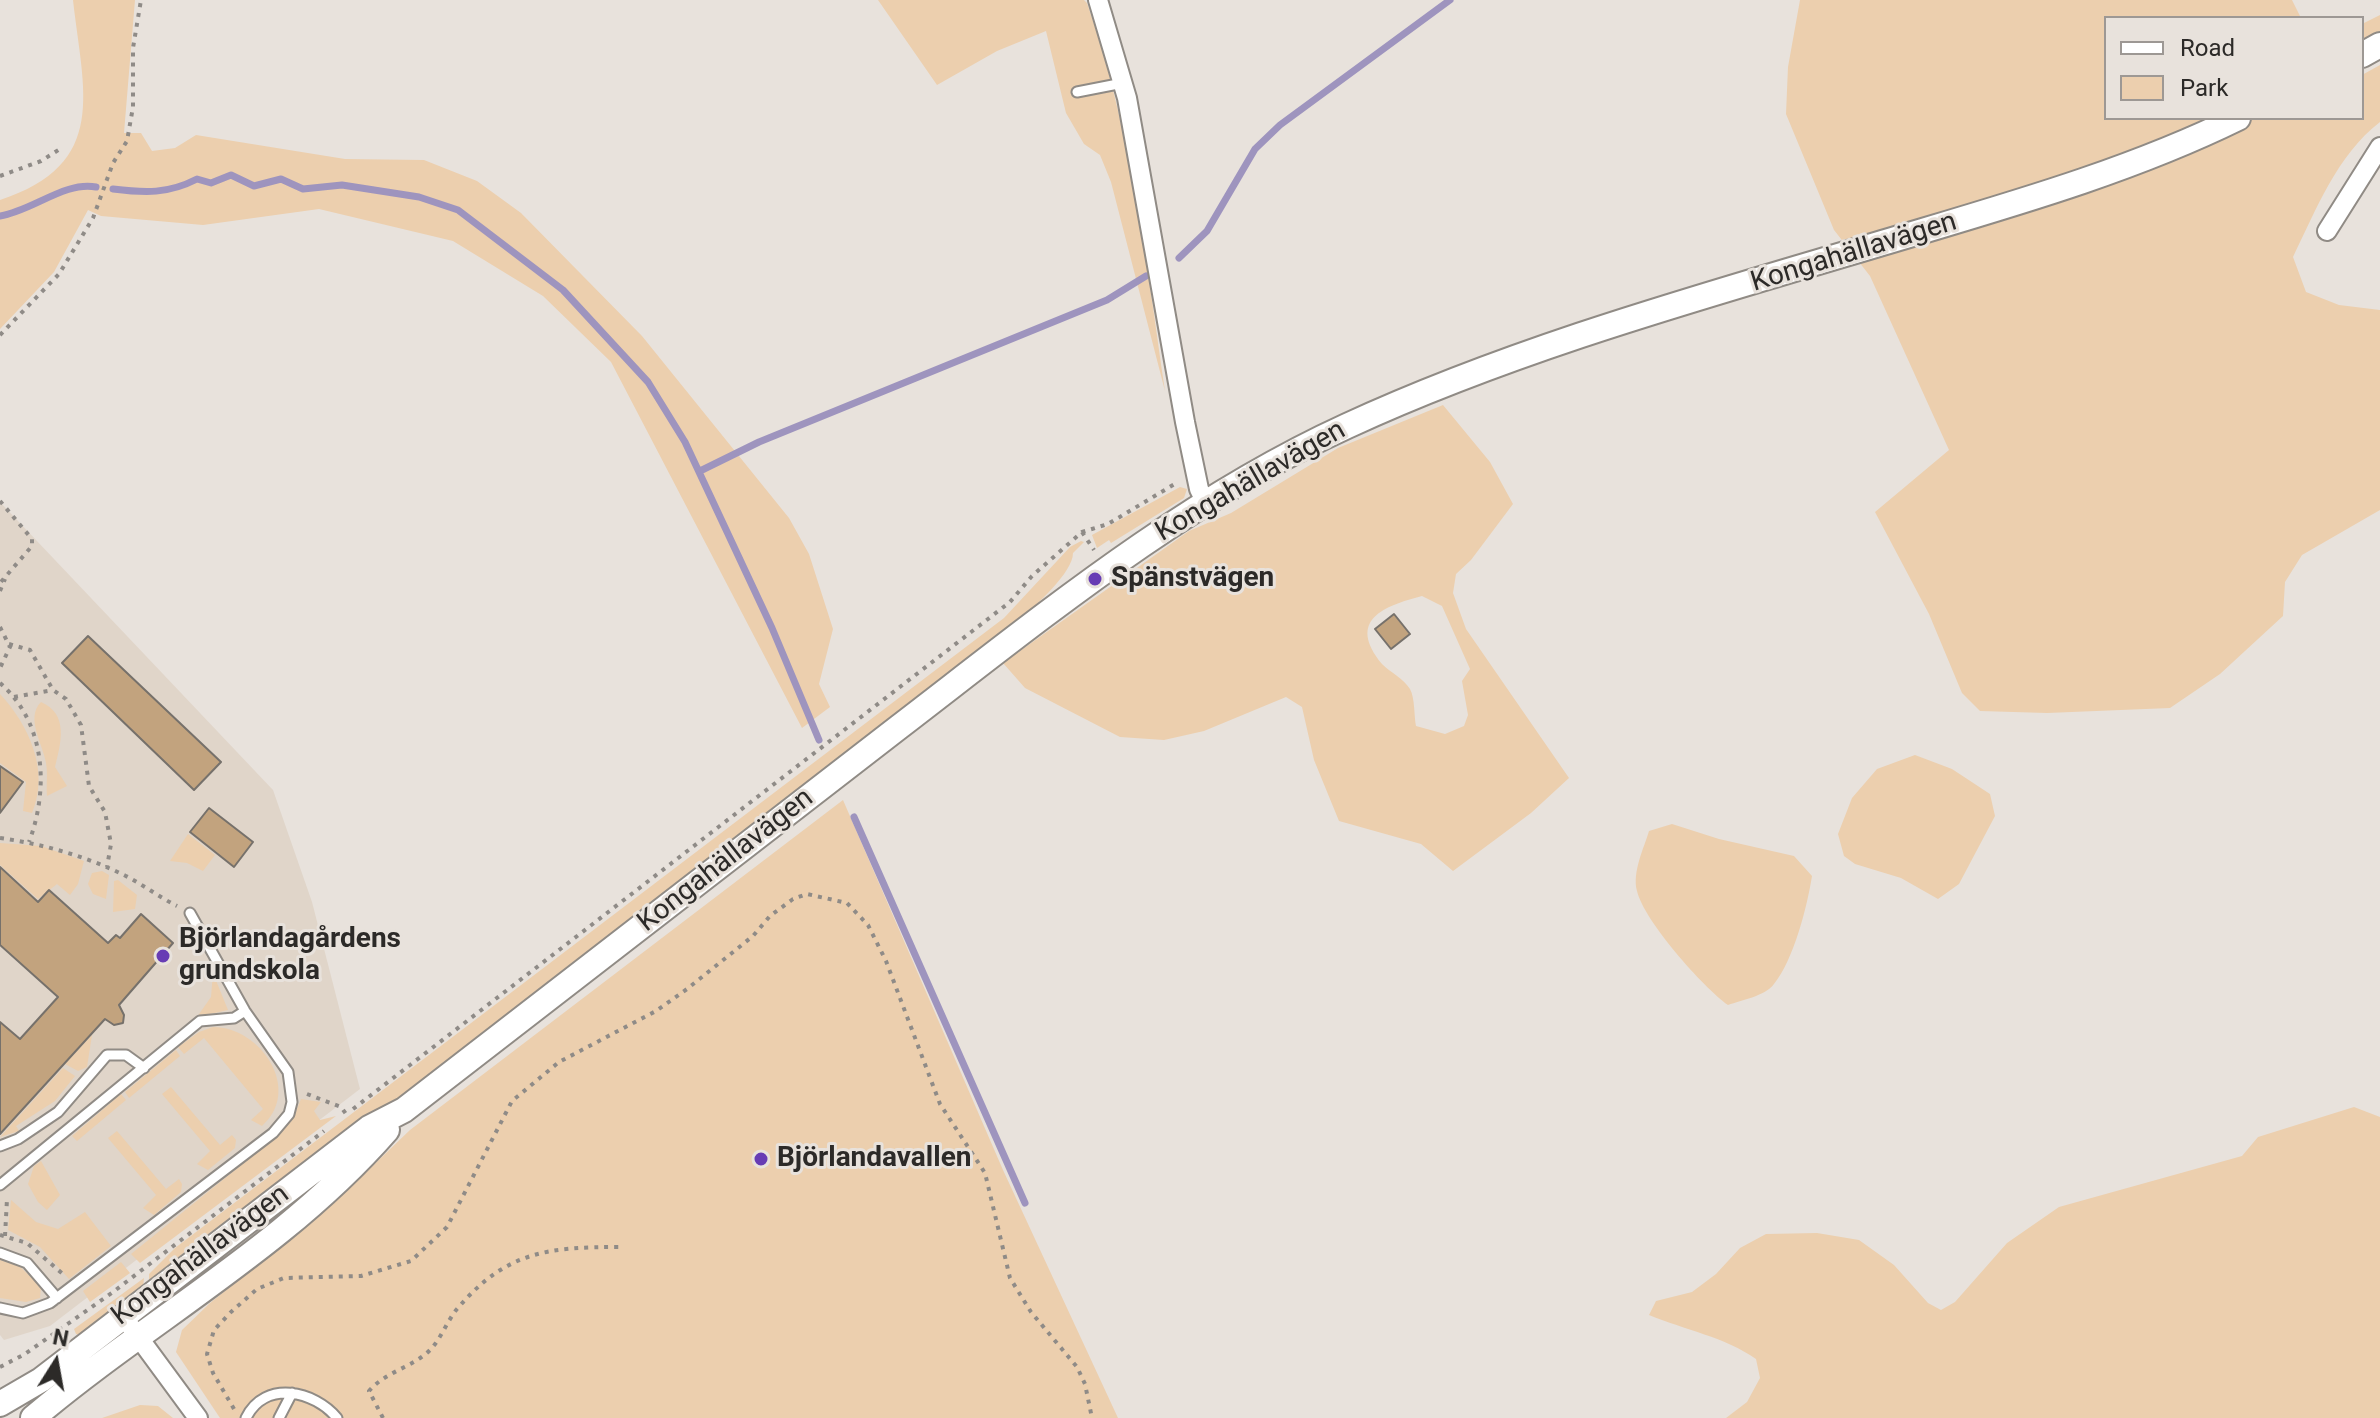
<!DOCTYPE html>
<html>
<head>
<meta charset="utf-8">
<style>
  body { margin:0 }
  #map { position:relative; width:2380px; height:1418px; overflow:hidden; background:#e8e2dc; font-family:Roboto,sans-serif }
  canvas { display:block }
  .legend { position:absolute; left:2104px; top:16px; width:260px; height:104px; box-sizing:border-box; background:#e8e2dc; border:2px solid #9d9894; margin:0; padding:10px 14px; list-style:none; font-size:24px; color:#2c2a28 }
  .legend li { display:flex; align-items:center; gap:16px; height:40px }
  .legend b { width:40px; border:2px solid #9d9894 }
  .north { position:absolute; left:16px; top:1322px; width:80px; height:80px; -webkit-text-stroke:6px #e8e2dc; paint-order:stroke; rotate:11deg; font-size:22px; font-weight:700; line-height:32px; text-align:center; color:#2c2a28 }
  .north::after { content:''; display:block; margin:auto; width:28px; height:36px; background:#2c2a28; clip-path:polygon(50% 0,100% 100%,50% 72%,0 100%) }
</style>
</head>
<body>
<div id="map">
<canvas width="2380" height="1418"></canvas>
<ul class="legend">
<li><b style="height:10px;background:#fff"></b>Road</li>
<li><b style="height:22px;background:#eccfae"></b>Park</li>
</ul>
<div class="north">N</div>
</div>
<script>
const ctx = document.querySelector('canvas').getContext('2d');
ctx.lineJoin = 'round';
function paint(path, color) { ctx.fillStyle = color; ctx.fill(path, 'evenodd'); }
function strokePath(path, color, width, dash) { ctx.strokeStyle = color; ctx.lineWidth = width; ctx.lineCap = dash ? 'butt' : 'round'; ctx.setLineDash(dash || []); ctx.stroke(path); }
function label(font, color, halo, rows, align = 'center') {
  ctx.font = font + ' Roboto,sans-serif'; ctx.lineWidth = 6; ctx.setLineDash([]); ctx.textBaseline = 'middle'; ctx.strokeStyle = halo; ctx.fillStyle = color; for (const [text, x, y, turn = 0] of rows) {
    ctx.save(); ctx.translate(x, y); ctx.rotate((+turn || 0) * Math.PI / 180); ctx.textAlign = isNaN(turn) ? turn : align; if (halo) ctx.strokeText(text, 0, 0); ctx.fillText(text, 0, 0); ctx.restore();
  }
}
paint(new Path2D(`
  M 0,502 L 273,790 L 312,902 L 360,1089 L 50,1326 L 4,1340 L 0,1335 Z`), '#e0d5c9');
paint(new Path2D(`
  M 73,0 L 135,0 L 124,133 L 141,133 L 152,151 L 175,148 L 196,135 L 345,159 L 424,160 L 477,181 L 521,213 L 642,336 L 789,518 L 809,554 L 833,629 L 819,684 L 830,707 L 802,728 L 611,362 L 543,296 L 453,241 L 319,209 L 203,225 L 101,216 L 88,210 L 54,272 L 0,329 L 0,200 C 110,164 83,91 73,0 Z
  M 878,0 L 1084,0 L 1087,3 C 1131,129 1146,260 1165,391 L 1111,182 L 1100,155 L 1084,144 L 1066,113 L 1046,31 L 997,51 L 937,85 Z
  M 1800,0 L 2292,0 L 2301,18 L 2106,18 L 2106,118 L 2362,118 L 2362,75 L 2380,65 L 2380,122 C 2337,155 2316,210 2293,257 L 2306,292 L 2339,305 L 2380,310 L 2380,510 L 2302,555 L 2285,582 L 2283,616 L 2220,674 L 2170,708 L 2047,713 L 1980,711 L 1962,693 L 1929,614 L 1875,512 L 1949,450 L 1870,276 L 1834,230 L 1786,114 L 1788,67 Z
  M 2380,15 L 2380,31 L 2362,40 L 2362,24 Z
  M 1443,405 L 1490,462 L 1513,504 L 1471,560 L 1456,574 L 1453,593 L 1466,629 L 1569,778 L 1531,813 L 1453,871 L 1421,844 L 1339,821 L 1314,760 L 1302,707 L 1286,697 L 1204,731 L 1164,740 L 1120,737 L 1025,688 L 1003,663 L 1189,531 L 1231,513 L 1338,448 ZM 1422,596 L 1442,606 L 1470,669 L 1462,681 L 1468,715 L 1464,726 L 1445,734 L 1416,726 C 1414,716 1415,698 1410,689 C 1404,679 1390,672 1382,664 C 1346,620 1384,606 1422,596 Z
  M 1180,487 L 1187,489 L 1184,498 L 1111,543 L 1109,540 L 1097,548 L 1092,535 Z
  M 1081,541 L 1084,542 L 1073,553 C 1073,573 1035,605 1021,620 L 389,1107 L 194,1244 L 149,1282 L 149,1274 L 175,1248 L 1004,618 L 1070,547 Z
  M 0,694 C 29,725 50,771 32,813 L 23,811 L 26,782 L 0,763 Z
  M 41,702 C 69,714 61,743 55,767 L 67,786 L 47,796 C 46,785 48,774 46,763 C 43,744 25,718 41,702 Z
  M 1915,755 L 1952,769 L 1990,794 L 1995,816 L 1959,884 L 1938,899 L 1901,878 L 1855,864 L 1844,856 L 1838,834 L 1852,798 L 1877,769 Z
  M 843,800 L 1003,1170 L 1118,1418 L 220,1418 L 176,1352 L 182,1330 L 210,1303 L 336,1201 L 410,1130 Z
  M 1672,824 L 1719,839 L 1794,856 L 1812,876 C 1807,907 1794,959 1774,984 C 1765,996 1742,1000 1728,1005 C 1703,987 1644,921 1637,891 C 1632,872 1644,848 1649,831 Z
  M 188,834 L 215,855 L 203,871 L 187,863 L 170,861 Z
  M 0,843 L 41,846 L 84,861 L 78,884 L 70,895 L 57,884 L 38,899 L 0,865 Z
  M 102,871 L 109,875 L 106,899 L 93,894 L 88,884 L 92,873 Z
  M 118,880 L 137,895 L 135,909 L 113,912 L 114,881 Z
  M 213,973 L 228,1010 L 197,1017 L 211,997 Z
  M 213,1027 C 261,1027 303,1090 262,1126 L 251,1120 L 263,1109 L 204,1038 L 184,1054 L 178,1047 L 199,1032 Z
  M 92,1035 L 87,1067 L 78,1071 L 65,1064 Z
  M 176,1050 L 180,1056 L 129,1098 L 125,1092 Z
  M 63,1068 L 75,1076 L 55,1101 L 16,1126 L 19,1131 L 0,1137 Z
  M 171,1087 L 220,1145 L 232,1135 L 236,1140 L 235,1148 L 208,1170 L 197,1164 L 210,1151 L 162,1094 Z
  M 121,1094 L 126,1100 L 77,1141 L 72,1136 Z
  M 301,1099 L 321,1102 L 314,1111 L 320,1120 L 336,1116 L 140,1263 L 131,1254 L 276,1137 L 293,1119 Z
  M 2354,1107 L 2380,1117 L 2380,1418 L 1726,1418 L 1747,1402 L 1760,1378 L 1756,1359 C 1725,1337 1685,1330 1649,1315 L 1656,1301 L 1692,1292 L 1716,1274 L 1740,1248 L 1766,1234 L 1817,1233 L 1859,1240 L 1894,1265 L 1928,1303 L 1941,1310 L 1955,1302 L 2007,1243 L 2059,1207 L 2242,1156 L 2258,1137 Z
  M 117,1131 L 166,1189 L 179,1179 L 182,1184 L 181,1192 L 154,1215 L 143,1208 L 156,1195 L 108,1138 Z
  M 41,1161 L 60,1195 L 47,1210 L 38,1202 L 28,1184 L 34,1166 Z
  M 11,1200 L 36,1222 L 58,1229 L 85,1212 L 111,1246 L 69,1279 L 40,1247 L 8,1230 Z
  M 0,1260 L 19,1266 L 41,1286 L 40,1298 L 26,1302 L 0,1298 Z
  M 121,1262 L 130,1273 L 90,1302 L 83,1291 Z
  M 144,1278 L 143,1289 L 83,1336 L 76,1334 L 74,1329 Z
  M 140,1405 L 158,1406 L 173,1418 L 102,1418 Z`), '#eccfae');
strokePath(new Path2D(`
  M 113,189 C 145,193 168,194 197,179 L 211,183 L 231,175 L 254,186 L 281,179 L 303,189 L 342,185 L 419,197 L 458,210 L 563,290 L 648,382 L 685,442 L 772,628 L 819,740
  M 0,216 C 32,211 65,181 96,187
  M 1179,258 L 1207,231 L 1255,149 L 1280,125 L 1450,0
  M 700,471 L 759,442 L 1107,300 L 1146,276
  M 854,817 L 1025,1203`), '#9e94be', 7);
const building = new Path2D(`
  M 1394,614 L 1410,634 L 1391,649 L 1375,629 Z
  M 88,636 L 221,762 L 194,790 L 62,663 Z
  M 0,766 L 23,782 L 0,813 Z
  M 209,808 L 253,842 L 234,867 L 190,832 Z
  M 0,867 L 38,902 L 49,890 L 108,943 L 116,935 L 120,938 L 141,914 L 173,943 L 119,1005 L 124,1015 L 123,1023 L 114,1025 L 105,1019 L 0,1134 L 0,1022 L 20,1039 L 58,997 L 0,945 Z`);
paint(building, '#c2a37e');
strokePath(building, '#76716b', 2);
const service = new Path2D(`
  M 1077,92 L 1123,83
  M 0,1146 L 18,1139 L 58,1112 L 107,1055 L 126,1055 L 144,1068
  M 0,1185 L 200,1021 L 234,1018 L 245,1011
  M 0,1253 L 27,1263 L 57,1298
  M 0,1308 L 23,1313 L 50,1303 L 273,1133 L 289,1114 L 292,1102 L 288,1072 L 245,1011 L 190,913
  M 246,1418 C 265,1379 315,1391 337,1418
  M 279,1418 L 292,1393`);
const minor = new Path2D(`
  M 1098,0 L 1127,98 L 1185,422 L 1199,489 L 1206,503
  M 2327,231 L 2380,147
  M 131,1327 L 198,1418`);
const tertiary = new Path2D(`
  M 2362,55 L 2380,45
  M 0,1404 L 41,1380 L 369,1128 L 404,1110 C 569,982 734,855 899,727 C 1041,618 1183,501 1347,426 C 1518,347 1708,295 1889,241 C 2006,206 2128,172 2238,118
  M 33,1418 C 149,1320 285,1247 387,1130`);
strokePath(service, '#908b85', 13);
strokePath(minor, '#908b85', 22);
strokePath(tertiary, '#908b85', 28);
strokePath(new Path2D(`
  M 0,176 L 41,161 L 60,149
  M 0,335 L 59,274 L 93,218 L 113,163 L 127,141 L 133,107 L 133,48 L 141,0
  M 0,501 L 32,539 L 32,546 L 0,583
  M 1082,532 L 1094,550
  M 0,591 L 5,579
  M 0,627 L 10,647 L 0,668
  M 9,644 L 30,650 L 53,690 L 66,699 L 81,725 L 89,786 L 105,812 L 111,844 L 107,867
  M 0,683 C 46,723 49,789 29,842
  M 14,697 L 53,690
  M 0,838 C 43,844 85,856 124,875 C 142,884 159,897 177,906
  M 307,1094 L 341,1107 L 346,1114
  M 353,1109 L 1010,602 L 1032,576 L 1082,532 L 1108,524 L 1178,482
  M 0,1235 L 27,1243 L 64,1275
  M 5,1236 L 7,1199
  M 0,1367 L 25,1354 L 113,1292 L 324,1131
  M 234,1409 L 213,1373 L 207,1354 L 214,1330 L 231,1312 L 257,1289 L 284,1278 L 361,1276 L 411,1261 L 447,1227 L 512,1101 L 559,1062 L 656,1011 L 687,989 L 753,936 L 770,916 L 793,899 L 807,894 L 847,903 L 868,925 L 886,961 L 940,1104 L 985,1173 L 1010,1278 L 1031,1312 L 1077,1367 L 1085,1384 L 1092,1418
  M 383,1418 L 369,1391 C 385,1372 413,1367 430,1350 C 441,1339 447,1321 457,1309 C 506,1251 548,1247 621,1247`), '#8f8b87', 4, [4, 6]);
strokePath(service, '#fff', 9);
strokePath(minor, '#fff', 18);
strokePath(tertiary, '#fff', 24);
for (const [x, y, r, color] of [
  [1095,579,8,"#673cb4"],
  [163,956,8,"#673cb4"],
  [761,1159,8,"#673cb4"]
]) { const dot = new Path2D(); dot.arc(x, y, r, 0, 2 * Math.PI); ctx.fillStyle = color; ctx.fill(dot); strokePath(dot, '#e8e2dc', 3); }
label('28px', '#2c2a28', '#e8e2dc', [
  ["Kongahällavägen",1854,253,-17],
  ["Kongahällavägen",1251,482,-30],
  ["Kongahällavägen",726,861,-38],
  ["Kongahällavägen",201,1256,-37]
]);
label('bold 28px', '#2c2a28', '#e8e2dc', [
  ["Spänstvägen",1111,579],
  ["Björlandagårdens",179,940],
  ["grundskola",179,972],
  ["Björlandavallen",777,1159]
], 'left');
</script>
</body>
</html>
